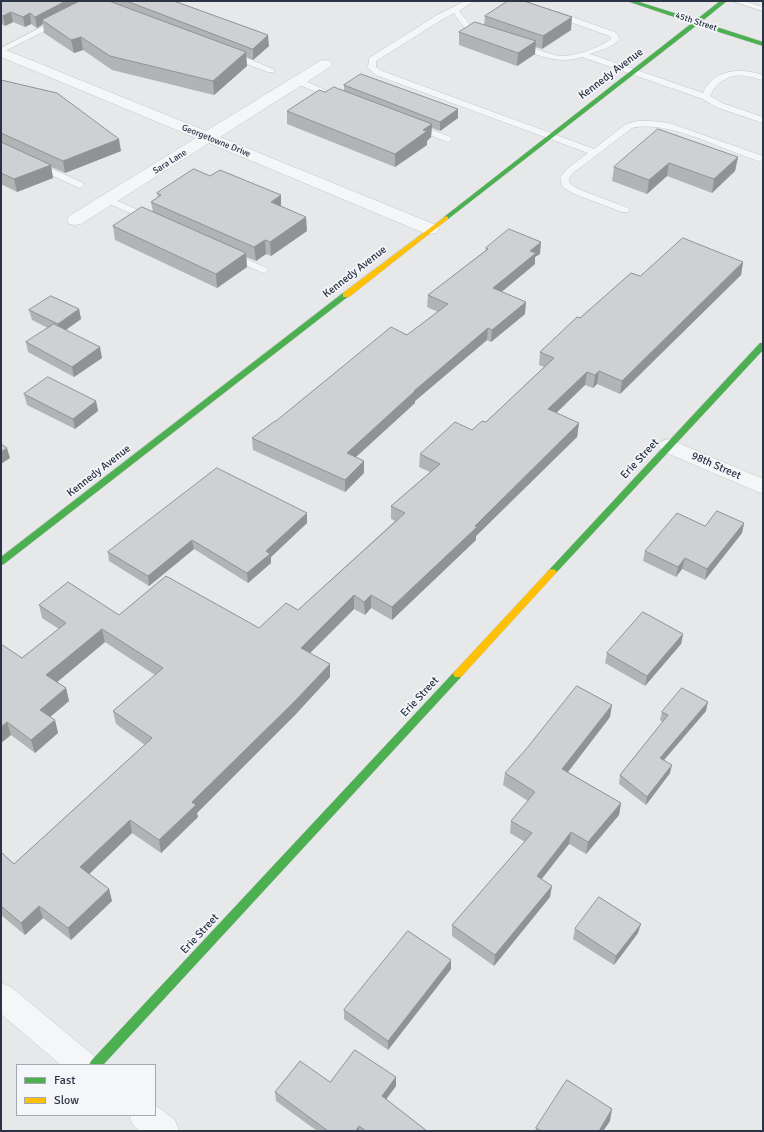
<!DOCTYPE html>
<html>
<head>
<meta charset="utf-8">
<style>
  body { margin:0 }
  #map { position:relative; width:764px; height:1132px; overflow:hidden; background:#e6e8ea; font-family:Signika,sans-serif }
  canvas { display:block }
  .frame { position:absolute; inset:0; border:2px solid #2b3445; pointer-events:none }
  .legend { position:absolute; left:16px; top:1064px; width:140px; height:52px; box-sizing:border-box; background:#f4f6f9; border:1px solid #a4a8b1; margin:0; padding:5px 7px; list-style:none; font-size:12px; color:#2b3445 }
  .legend li { display:flex; align-items:center; gap:8px; height:20px }
  .legend b { width:20px; border:1px solid #a4a8b1 }
</style>
</head>
<body>
<div id="map">
<canvas width="764" height="1132"></canvas>
<div class="frame"></div>
<ul class="legend">
<li><b style="height:5px;background:#4caf50"></b>Fast</li>
<li><b style="height:5px;background:#ffc107"></b>Slow</li>
</ul>
</div>
<script>
const ctx = document.querySelector('canvas').getContext('2d');
ctx.lineJoin = 'round';
function strokePath(path, color, width, dash) { ctx.strokeStyle = color; ctx.lineWidth = width; ctx.lineCap = dash ? 'butt' : 'round'; ctx.setLineDash(dash || []); ctx.stroke(path); }
function paint(path, color) { ctx.fillStyle = color; ctx.fill(path, 'evenodd'); }
function label(font, color, halo, rows, align = 'center') {
  ctx.font = font + ' Signika,sans-serif'; ctx.lineWidth = 3.5; ctx.setLineDash([]); ctx.textBaseline = 'middle'; ctx.strokeStyle = halo; ctx.fillStyle = color; for (const [text, x, y, turn = 0] of rows) {
    ctx.save(); ctx.translate(x, y); ctx.rotate((+turn || 0) * Math.PI / 180); ctx.textAlign = isNaN(turn) ? turn : align; if (halo) ctx.strokeText(text, 0, 0); ctx.fillText(text, 0, 0); ctx.restore();
  }
}
const lane = new Path2D(`
  M 465,1 L 474,1 L 459,11 L 471,26 L 485,31 L 485,35 C 470,37 461,24 454,13 L 443,19 L 376,61 L 376,67 L 382,71 L 594,149 L 626,124 L 638,121 L 652,121 L 669,123 L 763,156 L 763,162 C 726,152 669,119 632,128 L 573,173 L 569,178 L 570,184 L 578,189 L 628,208 L 630,210 L 628,212 L 622,212 L 572,193 L 563,187 L 560,178 L 567,169 L 588,153 L 376,75 L 368,68 L 369,58 L 437,15 Z
  M 732,1 L 744,1 L 763,7 L 763,11 Z
  M 553,12 L 559,12 L 617,33 L 619,40 C 611,48 600,50 590,54 L 703,93 C 714,68 741,68 763,75 L 763,80 C 748,77 736,71 722,81 C 716,85 713,89 710,96 L 722,103 L 763,117 L 763,123 L 716,107 L 703,99 L 582,57 C 559,65 539,55 517,48 L 517,44 L 520,44 C 532,47 543,52 555,55 C 570,59 599,48 611,39 L 610,36 L 553,16 Z
  M 55,20 L 58,20 L 62,22 L 1,53 L 1,48 Z
  M 229,53 L 235,53 L 275,70 L 274,72 L 268,72 L 229,57 Z
  M 295,79 L 301,79 L 343,98 L 339,100 L 336,100 L 295,83 Z
  M 416,124 L 451,137 L 452,139 L 448,142 L 445,141 L 413,129 L 412,127 L 413,125 Z
  M 39,163 L 83,183 L 84,185 L 80,188 L 77,187 L 36,168 L 35,166 L 36,164 Z
  M 108,197 L 152,216 L 154,218 L 149,221 L 146,220 L 105,202 L 103,200 Z
  M 233,253 L 267,268 L 269,270 L 264,273 L 261,272 L 230,258 L 228,256 Z`);
const street = new Path2D(`
  M 1,48 L 206,131 L 320,61 L 325,60 L 330,61 L 332,64 L 330,67 L 220,137 L 436,225 L 439,229 L 436,233 L 430,234 L 424,233 L 209,143 L 81,224 L 75,225 L 69,224 L 67,220 L 69,216 L 196,138 L 1,57 Z
  M 669,439 L 763,479 L 763,494 L 662,451 L 659,446 L 662,441 Z
  M 1,983 L 11,987 L 93,1055 L 98,1065 L 61,1065 L 1,1014 Z
  M 155,1105 L 175,1120 L 179,1131 L 140,1131 L 133,1125 L 129,1115 L 155,1115 Z`);
const fast = new Path2D(`
  M 627,1 L 636,1 L 696,20 L 720,1 L 727,1 L 701,22 L 763,42 L 763,46 L 697,25 L 448,219 L 444,219 L 444,217 L 692,23 Z
  M 343,293 L 346,293 L 350,295 L 4,564 L 1,565 L 1,557 Z
  M 760,343 L 763,343 L 763,350 L 555,574 L 549,574 L 547,572 L 549,570 Z
  M 458,670 L 461,671 L 463,674 L 461,677 L 103,1065 L 89,1065 L 91,1061 L 455,671 Z`);
const slow = new Path2D(`
  M 446,216 L 448,217 L 448,219 L 349,297 L 343,297 L 343,293 Z
  M 552,569 L 555,570 L 557,572 L 555,574 L 461,677 L 455,677 L 453,674 L 455,671 L 549,570 Z`);
strokePath(lane, '#c4c6c8', 1);
strokePath(street, '#c4c6c8', 1);
strokePath(fast, '#c4c6c8', 1);
strokePath(slow, '#c4c6c8', 1);
paint(lane, '#f5f6f7');
paint(street, '#f5f6f7');
paint(fast, '#4caf50');
paint(slow, '#ffc107');
paint(new Path2D(`
  M 1,1 L 174,1 L 269,46 L 253,60 L 246,57 L 247,66 L 214,95 L 112,70 L 83,50 L 74,53 L 44,33 L 43,24 L 37,28 L 31,24 L 25,27 L 13,22 L 5,26 L 1,24 Z
  M 485,16 L 571,30 L 542,49 L 535,47 L 535,54 L 517,66 L 459,45 L 459,32 L 484,25 Z
  M 1,80 L 121,151 L 65,173 L 51,167 L 53,178 L 17,192 L 1,184 Z
  M 344,85 L 458,109 L 458,118 L 440,131 L 432,128 L 431,137 L 427,141 L 427,145 L 395,167 L 287,124 L 287,111 L 325,92 L 344,90 Z
  M 738,157 L 735,171 L 712,193 L 667,176 L 647,194 L 612,181 L 614,167 Z
  M 157,193 L 281,206 L 307,231 L 271,256 L 266,254 L 256,261 L 246,257 L 247,267 L 217,288 L 115,240 L 113,226 L 153,212 L 151,202 L 158,197 Z
  M 486,248 L 540,254 L 535,257 L 535,264 L 501,292 L 525,314 L 491,342 L 487,340 L 415,401 L 415,403 L 356,457 L 364,473 L 345,492 L 253,450 L 252,438 L 407,335 L 438,312 L 427,307 L 428,295 L 486,250 Z
  M 743,262 L 741,275 L 620,394 L 597,384 L 593,388 L 585,385 L 556,413 L 579,423 L 577,437 L 476,536 L 476,540 L 392,620 L 371,608 L 365,615 L 354,609 L 310,653 L 330,677 L 295,715 L 197,813 L 198,817 L 161,853 L 132,833 L 89,874 L 109,889 L 112,901 L 71,940 L 43,918 L 25,935 L 1,915 L 1,854 L 14,864 L 145,745 L 116,724 L 113,711 L 155,675 L 105,642 L 57,682 L 66,688 L 69,701 L 50,717 L 55,720 L 58,733 L 35,753 L 11,735 L 1,743 L 22,658 L 59,629 L 42,618 L 39,605 L 119,615 L 259,628 L 298,610 L 395,521 L 391,519 L 391,506 L 430,472 L 419,467 L 420,454 L 472,430 L 486,422 L 544,367 L 539,365 L 540,352 L 580,318 L 640,276 Z
  M 79,309 L 81,319 L 66,330 L 102,358 L 74,377 L 28,352 L 26,342 L 48,328 L 32,320 L 29,310 Z
  M 24,394 L 96,401 L 98,411 L 75,429 L 27,405 Z
  M 307,513 L 307,523 L 271,557 L 271,563 L 248,583 L 194,549 L 149,586 L 109,561 L 108,552 Z
  M 744,523 L 742,533 L 705,580 L 682,569 L 676,577 L 643,561 L 645,551 L 705,526 Z
  M 683,634 L 681,644 L 645,686 L 605,663 L 607,653 Z
  M 706,711 L 664,760 L 670,773 L 646,805 L 619,784 L 620,775 L 663,722 L 660,720 L 662,712 Z
  M 610,717 L 568,772 L 621,803 L 619,815 L 586,854 L 569,844 L 542,879 L 550,897 L 494,966 L 452,936 L 452,925 L 525,842 L 510,833 L 511,821 L 528,801 L 503,785 L 505,773 Z
  M 575,929 L 638,933 L 614,965 L 573,939 Z
  M 451,969 L 388,1050 L 344,1019 L 344,1010 Z
  M 396,1077 L 396,1086 L 386,1099 L 427,1131 L 317,1131 L 276,1101 L 275,1092 L 330,1082 Z
  M 610,1121 L 603,1131 L 535,1131 L 536,1128 Z`), '#b1b3b5');
paint(new Path2D(`
  M 66,1 L 84,1 L 42,20 L 43,24 L 37,28 L 35,17 Z
  M 11,12 L 13,22 L 5,26 L 3,16 Z
  M 30,13 L 31,24 L 25,27 L 23,17 Z
  M 572,17 L 571,30 L 542,49 L 543,36 Z
  M 268,35 L 269,46 L 253,60 L 253,49 Z
  M 81,37 L 83,50 L 74,53 L 71,40 Z
  M 536,41 L 535,54 L 517,66 L 518,53 Z
  M 246,52 L 247,66 L 214,95 L 213,81 Z
  M 458,109 L 458,118 L 440,131 L 440,122 Z
  M 432,124 L 431,137 L 427,141 L 427,145 L 395,167 L 395,154 L 423,130 Z
  M 119,139 L 121,151 L 65,173 L 63,161 Z
  M 738,157 L 735,171 L 712,193 L 714,179 Z
  M 669,163 L 667,176 L 647,194 L 649,180 Z
  M 51,165 L 53,178 L 17,192 L 14,179 Z
  M 281,195 L 281,209 L 271,202 Z
  M 306,217 L 307,231 L 271,256 L 270,242 Z
  M 265,240 L 266,254 L 256,261 L 254,247 Z
  M 541,242 L 540,254 L 535,257 L 535,264 L 492,300 L 493,288 L 530,251 Z
  M 246,253 L 247,267 L 217,288 L 216,274 Z
  M 743,262 L 741,275 L 620,394 L 622,381 Z
  M 526,302 L 525,314 L 491,342 L 492,330 Z
  M 79,309 L 81,319 L 60,334 L 58,324 Z
  M 488,328 L 487,340 L 415,401 L 415,403 L 347,465 L 347,453 L 414,391 Z
  M 100,347 L 102,358 L 74,377 L 72,367 Z
  M 599,371 L 597,384 L 593,388 L 595,375 Z
  M 587,372 L 585,385 L 546,423 L 548,409 Z
  M 96,401 L 98,411 L 75,429 L 73,419 Z
  M 579,423 L 577,437 L 476,536 L 476,540 L 392,620 L 392,607 Z
  M 7,448 L 10,458 L 1,464 L 1,452 Z
  M 364,461 L 364,473 L 345,492 L 345,480 Z
  M 307,513 L 307,523 L 271,557 L 271,563 L 248,583 L 247,573 L 266,551 Z
  M 744,523 L 742,533 L 705,580 L 707,569 Z
  M 192,540 L 194,549 L 149,586 L 148,576 Z
  M 685,558 L 682,569 L 676,577 L 678,567 Z
  M 354,595 L 354,609 L 302,661 L 301,648 Z
  M 371,595 L 371,608 L 365,615 L 364,602 Z
  M 102,629 L 105,642 L 50,688 L 46,675 Z
  M 683,634 L 681,644 L 645,686 L 647,676 Z
  M 330,664 L 330,677 L 295,715 L 197,813 L 198,817 L 161,853 L 159,840 L 192,802 Z
  M 66,688 L 69,701 L 43,723 L 40,710 Z
  M 708,702 L 706,711 L 658,767 L 660,758 Z
  M 612,705 L 610,717 L 561,781 L 562,769 Z
  M 55,720 L 58,733 L 35,753 L 31,740 Z
  M 7,722 L 11,735 L 1,743 L 1,727 Z
  M 672,765 L 670,773 L 646,805 L 647,797 Z
  M 621,803 L 619,815 L 586,854 L 588,842 Z
  M 130,820 L 132,833 L 84,879 L 80,867 Z
  M 571,832 L 569,844 L 535,887 L 537,876 Z
  M 552,886 L 550,897 L 494,966 L 495,955 Z
  M 109,889 L 112,901 L 71,940 L 68,928 Z
  M 39,906 L 43,918 L 25,935 L 21,923 Z
  M 641,924 L 638,933 L 614,965 L 616,956 Z
  M 451,960 L 451,969 L 388,1050 L 388,1041 Z
  M 396,1077 L 396,1086 L 382,1105 L 382,1096 Z
  M 612,1109 L 610,1121 L 603,1131 L 599,1131 Z
  M 359,1126 L 359,1131 L 356,1131 Z`), '#909294');
const building = new Path2D(`
  M 1,1 L 66,1 L 35,17 L 30,13 L 23,17 L 11,12 L 3,16 L 1,15 Z
  M 80,1 L 109,1 L 246,52 L 213,81 L 110,56 L 81,37 L 71,40 L 42,20 Z
  M 127,1 L 174,1 L 268,35 L 253,49 Z
  M 508,1 L 524,1 L 572,17 L 543,36 L 485,16 Z
  M 475,22 L 536,41 L 518,53 L 459,32 Z
  M 361,74 L 458,109 L 440,122 L 344,85 Z
  M 1,80 L 57,93 L 119,139 L 63,161 L 1,133 Z
  M 334,87 L 432,124 L 423,130 L 427,131 L 395,154 L 287,111 L 319,90 L 325,92 Z
  M 658,129 L 738,157 L 714,179 L 669,163 L 649,180 L 614,167 Z
  M 1,142 L 51,165 L 14,179 L 1,173 Z
  M 194,169 L 210,176 L 220,170 L 281,195 L 271,202 L 306,217 L 270,242 L 265,240 L 254,247 L 151,202 L 161,195 L 157,193 Z
  M 142,207 L 246,253 L 216,274 L 113,226 Z
  M 509,229 L 541,242 L 530,251 L 536,253 L 493,288 L 526,302 L 492,330 L 488,328 L 414,391 L 415,391 L 347,453 L 364,461 L 345,480 L 252,438 L 275,421 L 276,421 L 391,327 L 407,335 L 448,304 L 428,295 L 488,249 L 486,248 Z
  M 683,238 L 743,262 L 622,381 L 599,371 L 595,375 L 587,372 L 548,409 L 579,423 L 475,526 L 477,527 L 392,607 L 371,595 L 364,602 L 354,595 L 301,648 L 330,664 L 294,702 L 192,802 L 196,805 L 159,840 L 130,820 L 80,867 L 109,889 L 68,928 L 39,906 L 21,923 L 1,906 L 1,854 L 2,853 L 14,864 L 152,738 L 113,711 L 163,668 L 102,629 L 46,675 L 66,688 L 40,710 L 55,720 L 31,740 L 7,722 L 1,727 L 1,644 L 22,658 L 66,623 L 39,605 L 68,582 L 119,615 L 166,576 L 259,628 L 286,603 L 298,610 L 405,513 L 391,506 L 440,464 L 420,454 L 455,422 L 472,430 L 482,421 L 486,422 L 554,358 L 540,352 L 577,317 L 580,318 L 631,273 L 640,276 Z
  M 51,296 L 79,309 L 58,324 L 29,310 Z
  M 54,324 L 100,347 L 72,367 L 26,342 Z
  M 48,377 L 96,401 L 73,419 L 24,394 Z
  M 1,444 L 7,448 L 1,452 Z
  M 217,468 L 307,513 L 266,551 L 270,554 L 247,573 L 192,540 L 148,576 L 108,552 Z
  M 717,511 L 744,523 L 707,569 L 685,558 L 678,567 L 645,551 L 677,513 L 705,526 Z
  M 643,612 L 683,634 L 647,676 L 607,653 Z
  M 577,686 L 612,705 L 562,769 L 621,803 L 588,842 L 571,832 L 537,876 L 552,886 L 495,955 L 452,925 L 532,833 L 511,821 L 535,792 L 505,773 L 527,748 Z
  M 682,688 L 708,702 L 660,758 L 672,765 L 647,797 L 620,775 L 668,715 L 662,712 Z
  M 599,897 L 641,924 L 616,956 L 575,929 Z
  M 408,931 L 451,960 L 388,1041 L 344,1010 Z
  M 355,1050 L 396,1077 L 382,1096 L 427,1131 L 366,1131 L 359,1126 L 356,1131 L 328,1131 L 275,1092 L 300,1061 L 330,1082 Z
  M 567,1080 L 612,1109 L 599,1131 L 541,1131 L 536,1128 Z`);
paint(building, '#ced0d3');
strokePath(building, '#909294', 1);
label('9px', '#2b3445', '#f4f6f9', [
  ["45th Street",696,22,18],
  ["Georgetowne Drive",216,141,22],
  ["Sara Lane",170,162,-32]
]);
label('11px', '#2b3445', '#f4f6f9', [
  ["Kennedy Avenue",611,74,-37],
  ["Kennedy Avenue",355,272,-38],
  ["Erie Street",640,459,-47],
  ["98th Street",716,466,24],
  ["Kennedy Avenue",99,471,-38],
  ["Erie Street",420,697,-47],
  ["Erie Street",200,934,-47]
]);
</script>
</body>
</html>
